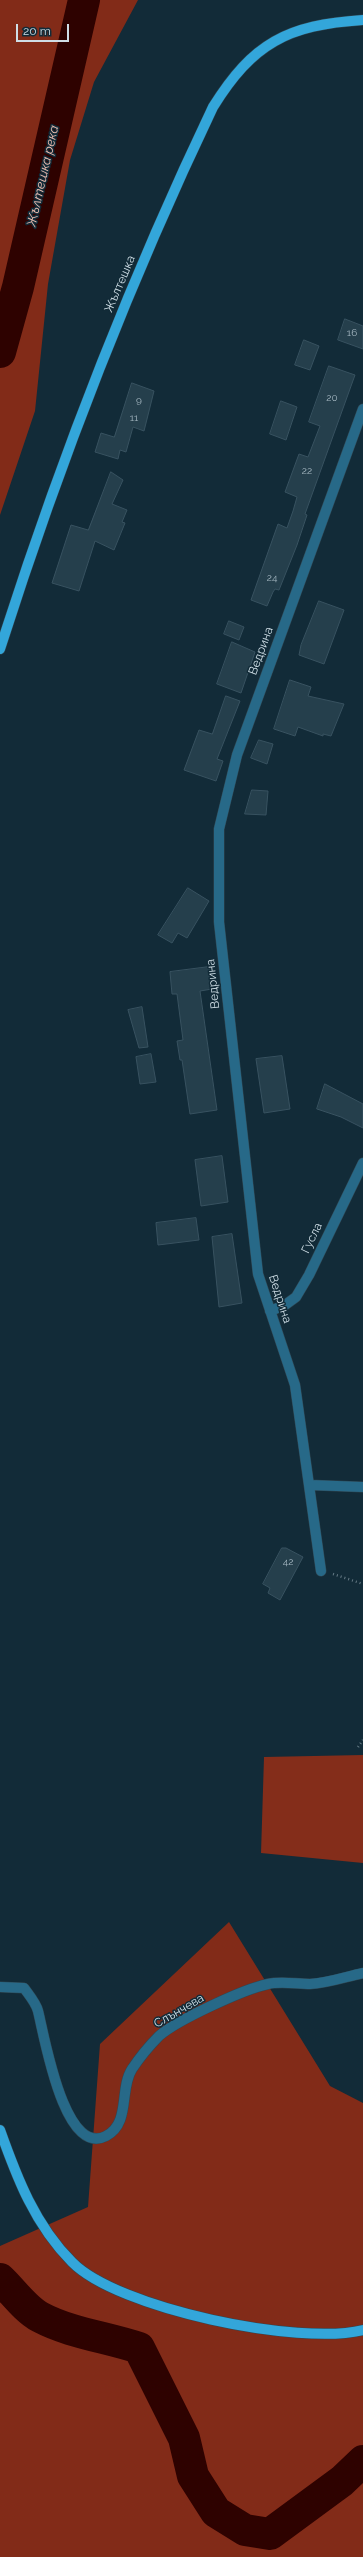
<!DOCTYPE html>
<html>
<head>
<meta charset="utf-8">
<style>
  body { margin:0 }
  #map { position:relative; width:363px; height:2557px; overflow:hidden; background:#122b38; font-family:Raleway,sans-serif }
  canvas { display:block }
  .scale { position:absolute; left:16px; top:24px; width:53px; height:18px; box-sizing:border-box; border:2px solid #cfdee6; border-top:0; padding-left:5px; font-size:12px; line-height:14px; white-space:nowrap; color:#cfdee6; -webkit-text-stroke:3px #122b38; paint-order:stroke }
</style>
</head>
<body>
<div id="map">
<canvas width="363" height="2557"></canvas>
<div class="scale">20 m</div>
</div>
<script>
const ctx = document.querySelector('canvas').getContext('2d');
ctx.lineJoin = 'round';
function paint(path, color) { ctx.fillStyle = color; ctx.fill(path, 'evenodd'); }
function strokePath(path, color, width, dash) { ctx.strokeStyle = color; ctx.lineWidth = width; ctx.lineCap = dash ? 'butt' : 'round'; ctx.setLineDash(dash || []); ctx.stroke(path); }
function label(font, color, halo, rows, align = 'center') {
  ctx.font = font + ' Raleway,sans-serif'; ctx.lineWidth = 3; ctx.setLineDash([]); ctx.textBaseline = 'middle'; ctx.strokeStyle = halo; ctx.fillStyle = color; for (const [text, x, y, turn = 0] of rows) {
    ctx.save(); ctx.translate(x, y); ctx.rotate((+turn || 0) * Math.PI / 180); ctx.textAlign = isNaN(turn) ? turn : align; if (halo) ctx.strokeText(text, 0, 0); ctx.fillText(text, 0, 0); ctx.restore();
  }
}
paint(new Path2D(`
  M 363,1755 L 363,1863 L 261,1853 L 264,1757 Z`), '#842d1a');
paint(new Path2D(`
  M 0,0 L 138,0 L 94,82 L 70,160 L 48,284 L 35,411 L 0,515 Z
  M 229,1922 L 330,2086 L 363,2103 L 363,2557 L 0,2557 L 0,2246 L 88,2207 L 100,2044 Z`), '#822b18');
strokePath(new Path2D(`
  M 0,352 L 18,287 L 84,0
  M 0,2279 C 12,2290 25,2309 40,2317 C 70,2333 106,2337 139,2348 L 184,2438 L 193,2476 L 216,2512 L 245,2530 L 270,2534 L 342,2481 L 363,2461`), '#2e0200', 32);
const building = new Path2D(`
  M 345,319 L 363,326 L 363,349 L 338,340 Z
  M 304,340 L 319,346 L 310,370 L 295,365 Z
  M 329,366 L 355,375 L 305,514 L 307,515 L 297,545 L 279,590 L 275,589 L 273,592 L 267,606 L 251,600 L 278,524 L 287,528 L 293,511 L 297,497 L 285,492 L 299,454 L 308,457 L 320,426 L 309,422 Z
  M 132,383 L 154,391 L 144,431 L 133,427 L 126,452 L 120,450 L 118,459 L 95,452 L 101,433 L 114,437 Z
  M 281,401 L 297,407 L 286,440 L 270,434 Z
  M 111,472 L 123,480 L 112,504 L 127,510 L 122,522 L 125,523 L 114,550 L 95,541 L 79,591 L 52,583 L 71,525 L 88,530 Z
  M 319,601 L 344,610 L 324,664 L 299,655 L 301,645 Z
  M 229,621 L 244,627 L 239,640 L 224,634 Z
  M 232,642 L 255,652 L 241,693 L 217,684 Z
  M 290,680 L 311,687 L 308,696 L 344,704 L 331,736 L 323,734 L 323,736 L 298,727 L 295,736 L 274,729 Z
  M 226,696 L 240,701 L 217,759 L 223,761 L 216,781 L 184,770 L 199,730 L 212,734 Z
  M 259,740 L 273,744 L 267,764 L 251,758 Z
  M 252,790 L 268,791 L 266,815 L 245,814 Z
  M 188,888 L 209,901 L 187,938 L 178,933 L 172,943 L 158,935 Z
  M 209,967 L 212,989 L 200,991 L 217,1110 L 190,1114 L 182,1060 L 180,1060 L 177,1041 L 183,1040 L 177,994 L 172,994 L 170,972 Z
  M 142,1007 L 148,1047 L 139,1048 L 128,1010 Z
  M 151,1054 L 156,1082 L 140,1084 L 136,1057 Z
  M 282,1056 L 290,1109 L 264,1113 L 256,1059 Z
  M 325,1084 L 363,1104 L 363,1128 L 341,1117 L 317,1109 Z
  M 222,1156 L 228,1202 L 201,1206 L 195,1160 Z
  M 196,1218 L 199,1240 L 158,1245 L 156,1223 Z
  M 232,1234 L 242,1303 L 219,1307 L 212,1237 Z
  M 282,1548 L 286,1548 L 303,1557 L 280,1600 L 268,1593 L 270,1588 L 263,1584 Z`);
paint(building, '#253f4c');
strokePath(building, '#385260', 1);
const minor = new Path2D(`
  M 270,1311 L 285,1305 L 296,1297 L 309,1275 L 363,1163
  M 310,1485 L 363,1487
  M 321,1571 L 295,1385 L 258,1274 L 219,922 L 219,829 L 237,755 L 363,409
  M 0,1987 L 24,1988 C 29,1995 36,2003 38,2011 C 44,2034 64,2158 106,2136 C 131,2123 119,2089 132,2069 C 140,2057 149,2046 159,2036 C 177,2020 244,1989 268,1984 C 281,1981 296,1984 310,1984 C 328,1983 345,1977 363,1973`);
const major = new Path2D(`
  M 0,649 C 59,464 129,283 213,107 C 253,43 287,25 363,20
  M 0,2130 C 17,2178 35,2225 72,2262 C 118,2309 300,2346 363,2330`);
strokePath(minor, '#304854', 11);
strokePath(major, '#304854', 11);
strokePath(new Path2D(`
  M 333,1574 L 363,1584
  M 358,1747 L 363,1740`), '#667b86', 2.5, [1, 3]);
strokePath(minor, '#276988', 10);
strokePath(major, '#33a6da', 10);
label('10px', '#a4b6c0', null, [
  ["16",352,333],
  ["20",332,398],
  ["9",139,400],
  ["11",134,418],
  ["22",307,471],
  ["24",272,578],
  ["42",288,1562]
]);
label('12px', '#cfdee6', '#122b38', [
  ["Жълтешка",120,284,-67],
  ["Ведрина",261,651,-70],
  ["Ведрина",213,984,-96],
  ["Гусла",312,1238,-64],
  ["Ведрина",280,1299,72],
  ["Слънчева",179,2011,-30]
]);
label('italic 13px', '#f3c0b3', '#122b38', [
  ["Жълтешка река",43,176,-77]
]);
</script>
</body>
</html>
